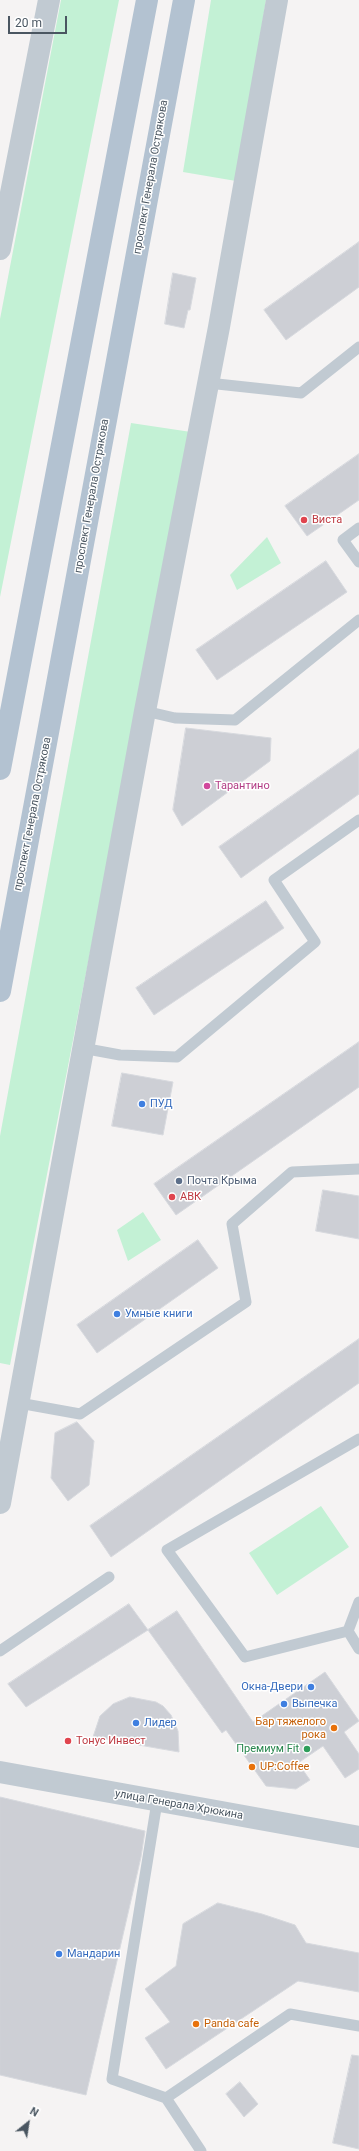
<!DOCTYPE html>
<html>
<head>
<meta charset="utf-8">
<style>
  body { margin:0 }
  #map { position:relative; width:359px; height:2151px; overflow:hidden; background:#f5f3f3; font-family:Roboto,sans-serif }
  canvas { display:block }
  .north { position:absolute; left:8px; top:2103px; width:40px; height:40px; -webkit-text-stroke:3px #fff; paint-order:stroke; rotate:30deg; font-size:11px; font-weight:700; line-height:16px; text-align:center; color:#4a5661 }
  .north::after { content:''; display:block; margin:auto; width:14px; height:18px; background:#4a5661; clip-path:polygon(50% 0,100% 100%,50% 72%,0 100%) }
  .scale { position:absolute; left:8px; top:16px; width:59px; height:18px; box-sizing:border-box; border:2px solid #4a5661; border-top:0; padding-left:5px; font-size:12px; line-height:14px; white-space:nowrap; color:#4a5661; -webkit-text-stroke:3px #fff; paint-order:stroke }
</style>
</head>
<body>
<div id="map">
<canvas width="359" height="2151"></canvas>
<div class="north">N</div>
<div class="scale">20 m</div>
</div>
<script>
const ctx = document.querySelector('canvas').getContext('2d');
ctx.lineJoin = 'round';
function paint(path, color) { ctx.fillStyle = color; ctx.fill(path, 'evenodd'); }
function strokePath(path, color, width, dash) { ctx.strokeStyle = color; ctx.lineWidth = width; ctx.lineCap = dash ? 'butt' : 'round'; ctx.setLineDash(dash || []); ctx.stroke(path); }
function label(font, color, halo, rows, align = 'center') {
  ctx.font = font + ' Roboto,sans-serif'; ctx.lineWidth = 3; ctx.setLineDash([]); ctx.textBaseline = 'middle'; ctx.strokeStyle = halo; ctx.fillStyle = color; for (const [text, x, y, turn = 0] of rows) {
    ctx.save(); ctx.translate(x, y); ctx.rotate((+turn || 0) * Math.PI / 180); ctx.textAlign = isNaN(turn) ? turn : align; if (halo) ctx.strokeText(text, 0, 0); ctx.fillText(text, 0, 0); ctx.restore();
  }
}
paint(new Path2D(`
  M 61,0 L 119,0 L 0,597 L 0,319 Z
  M 211,0 L 266,0 L 236,181 L 183,172 Z
  M 131,423 L 191,432 L 10,1365 L 0,1363 L 0,1136 Z
  M 267,537 L 281,563 L 237,590 L 230,575 Z
  M 143,1212 L 161,1240 L 128,1261 L 117,1230 Z
  M 321,1506 L 349,1547 L 277,1595 L 249,1553 Z`), '#c3f1d5');
const building = new Path2D(`
  M 359,242 L 359,287 L 286,340 L 264,310 Z
  M 173,273 L 196,278 L 190,310 L 188,310 L 184,328 L 165,324 Z
  M 359,454 L 359,500 L 307,536 L 285,506 Z
  M 326,561 L 347,592 L 217,680 L 196,650 Z
  M 186,728 L 271,738 L 270,761 L 182,826 L 173,810 Z
  M 359,749 L 359,794 L 241,878 L 219,847 Z
  M 266,901 L 284,928 L 154,1015 L 136,988 Z
  M 359,1042 L 359,1087 L 176,1215 L 154,1184 Z
  M 122,1073 L 173,1082 L 163,1135 L 112,1126 Z
  M 323,1190 L 359,1196 L 359,1239 L 316,1231 Z
  M 198,1240 L 218,1268 L 97,1353 L 77,1325 Z
  M 359,1339 L 359,1383 L 111,1557 L 90,1526 Z
  M 77,1422 L 94,1441 L 89,1485 L 68,1501 L 51,1478 L 55,1433 Z
  M 129,1604 L 148,1630 L 26,1707 L 8,1684 Z
  M 177,1611 L 253,1722 L 325,1672 L 359,1721 L 344,1732 L 359,1754 L 359,1769 L 345,1778 L 323,1746 L 298,1763 L 310,1780 L 296,1789 L 266,1786 L 226,1730 L 222,1733 L 148,1630 Z
  M 130,1697 L 156,1702 L 163,1706 L 171,1715 L 178,1731 L 179,1752 L 93,1737 L 100,1716 L 113,1704 Z
  M 0,1797 L 145,1831 L 141,1857 L 86,2095 L 0,2075 Z
  M 218,1903 L 262,1914 L 295,1925 L 306,1943 L 359,1953 L 359,1992 L 298,1981 L 166,2069 L 145,2038 L 170,2022 L 145,1989 L 176,1966 L 183,1924 Z
  M 352,2055 L 359,2056 L 359,2149 L 333,2143 Z
  M 240,2082 L 258,2104 L 244,2117 L 226,2094 Z`);
paint(building, '#cdcfd5');
strokePath(building, '#d7d9de', 1);
strokePath(new Path2D(`
  M 208,383 L 301,393 L 359,347
  M 359,528 L 343,540 L 359,562
  M 145,711 L 175,718 L 235,720 L 359,620
  M 82,1048 L 120,1055 L 177,1057 L 315,942 L 274,880 L 359,820
  M 19,1403 L 80,1414 L 246,1302 L 232,1224 L 292,1172 L 359,1169
  M 348,1631 L 245,1657 L 167,1550 L 359,1439
  M 348,1631 L 359,1602
  M 348,1631 L 359,1649
  M 0,1651 L 109,1577
  M 157,1802 L 112,2079 L 166,2098
  M 201,2151 L 166,2098 L 290,2014 L 359,2026`), '#c1cad2', 11);
strokePath(new Path2D(`
  M 0,249 L 49,0
  M 0,1503 L 145,711 L 219,327 L 277,0
  M 0,1772 L 359,1837`), '#c1cad2', 22);
strokePath(new Path2D(`
  M 0,769 L 147,0
  M 0,991 L 184,0`), '#b3c2d1', 22);
for (const [x, y, r, color] of [
  [304,520,4,"#e0444e"],
  [207,786,4,"#d1479c"],
  [142,1104,4,"#3f7fe0"],
  [179,1181,4,"#5c6f8a"],
  [172,1197,4,"#e0444e"],
  [117,1314,4,"#3f7fe0"],
  [311,1687,4,"#3f7fe0"],
  [284,1704,4,"#3f7fe0"],
  [136,1723,4,"#3f7fe0"],
  [334,1728,4,"#e8710a"],
  [68,1741,4,"#e0444e"],
  [307,1749,4,"#2e9e5b"],
  [252,1767,4,"#e8710a"],
  [59,1954,4,"#3f7fe0"],
  [196,2024,4,"#e8710a"]
]) { const dot = new Path2D(); dot.arc(x, y, r, 0, 2 * Math.PI); ctx.fillStyle = color; ctx.fill(dot); strokePath(dot, '#fff', 1.5); }
label('11px', '#4a5661', '#fff', [
  ["проспект Генерала Острякова",151,177,-80],
  ["проспект Генерала Острякова",92,496,-80],
  ["проспект Генерала Острякова",33,814,-79],
  ["улица Генерала Хрюкина",179,1805,10]
]);
label('11px', '#be3a42', '#fff', [
  ["Виста",312,520],
  ["АВК",180,1197],
  ["Тонус Инвест",76,1741]
], 'left');
label('11px', '#b23c85', '#fff', [
  ["Тарантино",215,786]
], 'left');
label('11px', '#366cbe', '#fff', [
  ["ПУД",150,1104],
  ["Умные книги",125,1314],
  ["Окна-Двери",303,1687,"right"],
  ["Выпечка",292,1704],
  ["Лидер",144,1723],
  ["Мандарин",67,1954]
], 'left');
label('11px', '#4e5e75', '#fff', [
  ["Почта Крыма",187,1181]
], 'left');
label('11px', '#c56008', '#fff', [
  ["Бар тяжелого",326,1722,"right"],
  ["рока",326,1735,"right"],
  ["UP:Coffee",260,1767],
  ["Panda cafe",204,2024]
], 'left');
label('11px', '#27864d', '#fff', [
  ["Премиум Fit",299,1749]
], 'right');
</script>
</body>
</html>
